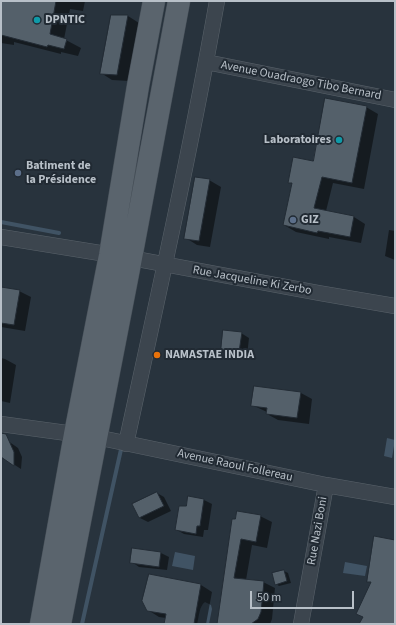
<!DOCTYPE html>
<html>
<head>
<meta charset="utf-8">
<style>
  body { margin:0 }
  #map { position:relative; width:396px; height:625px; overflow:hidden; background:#28333d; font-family:"Source Sans 3",sans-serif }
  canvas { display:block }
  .frame { position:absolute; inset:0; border:2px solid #b8c0c8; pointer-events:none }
  .scale { position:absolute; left:250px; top:591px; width:104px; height:18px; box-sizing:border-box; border:2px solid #b8c0c8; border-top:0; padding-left:5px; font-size:12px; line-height:14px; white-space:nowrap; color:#b8c0c8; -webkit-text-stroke:3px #212a33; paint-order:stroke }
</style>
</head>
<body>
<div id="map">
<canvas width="396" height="625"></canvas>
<div class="frame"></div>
<div class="scale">50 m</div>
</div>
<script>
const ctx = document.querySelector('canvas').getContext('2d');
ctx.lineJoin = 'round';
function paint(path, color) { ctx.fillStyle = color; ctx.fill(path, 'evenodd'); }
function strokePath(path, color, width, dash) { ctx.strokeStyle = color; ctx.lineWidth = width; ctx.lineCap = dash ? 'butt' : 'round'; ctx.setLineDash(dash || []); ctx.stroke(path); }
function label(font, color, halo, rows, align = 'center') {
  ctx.font = font + ' "Source Sans 3",sans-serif'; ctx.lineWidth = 4; ctx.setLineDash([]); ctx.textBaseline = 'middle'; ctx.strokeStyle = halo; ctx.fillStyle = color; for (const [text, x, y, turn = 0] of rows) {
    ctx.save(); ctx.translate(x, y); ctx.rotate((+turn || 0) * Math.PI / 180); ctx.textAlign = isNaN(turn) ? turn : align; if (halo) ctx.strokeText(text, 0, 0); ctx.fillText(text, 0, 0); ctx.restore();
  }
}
paint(new Path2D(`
  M 387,438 L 395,440 L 392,458 L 384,456 Z
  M 175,552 L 195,556 L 193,570 L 172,566 Z
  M 345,562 L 367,566 L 365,576 L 343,573 Z
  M 205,602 L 211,605 L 212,609 L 209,624 L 197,624 C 199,617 199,606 205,602 Z`), '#405364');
paint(new Path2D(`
  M 1,1 L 85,1 L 83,11 L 70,9 L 64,39 L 81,48 L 78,56 L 61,52 L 61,54 L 14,42 L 14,45 L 1,43 Z
  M 112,16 L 128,16 L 139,23 L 129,81 L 112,80 L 101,73 Z
  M 366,107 L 378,114 L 364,189 L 333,183 L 326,211 L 354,217 L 365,224 L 361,243 L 329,237 L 329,239 L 296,232 L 284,225 L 293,184 L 289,182 L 314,162 Z
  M 209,180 L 221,187 L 210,247 L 197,245 L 186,238 Z
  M 389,230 L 395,231 L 395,260 L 385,256 Z
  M 1,288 L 19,291 L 31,297 L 25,331 L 1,327 Z
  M 241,333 L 249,338 L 247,356 L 230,354 L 222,349 Z
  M 1,358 L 5,359 L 16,365 L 10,403 L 1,401 Z
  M 301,393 L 312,399 L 309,424 L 278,420 L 267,414 L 267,412 L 252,405 Z
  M 1,436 L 18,448 L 22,457 L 21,469 L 1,456 Z
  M 157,493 L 164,497 L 171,511 L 148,522 L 140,518 L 133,504 Z
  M 189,497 L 204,500 L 212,504 L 208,530 L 204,530 L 203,537 L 184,534 L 177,530 L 187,507 Z
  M 260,516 L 272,522 L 267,548 L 252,545 L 246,580 L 263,582 L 275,588 L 272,619 L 270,624 L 217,624 L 233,520 Z
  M 133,549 L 161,553 L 169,557 L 167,570 L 139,567 L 132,562 Z
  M 284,571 L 288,573 L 291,583 L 279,586 L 276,584 Z
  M 201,585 L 212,592 L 206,624 L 165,624 L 166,618 L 159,617 L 148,610 Z`), '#0007');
strokePath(new Path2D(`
  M 1,222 L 59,233
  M 82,624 L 122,445`), '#405364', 4);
const building = new Path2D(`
  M 1,1 L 56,1 L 50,34 L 67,39 L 64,49 L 48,45 L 47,47 L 1,35 Z
  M 111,15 L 128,15 L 117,75 L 100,74 Z
  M 325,98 L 367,106 L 352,183 L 322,177 L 314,208 L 354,216 L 350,237 L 318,231 L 317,233 L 283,225 L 292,183 L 288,183 L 293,157 L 313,161 Z
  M 195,177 L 210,179 L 199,241 L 184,239 Z
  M 1,287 L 20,290 L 14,325 L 1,323 Z
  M 223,330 L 242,332 L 239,352 L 221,350 Z
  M 254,386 L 301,392 L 297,418 L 266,414 L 267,408 L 251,406 Z
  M 1,433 L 6,434 L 14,452 L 14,466 L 1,457 Z
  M 157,492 L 164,506 L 139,518 L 132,504 Z
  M 188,496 L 204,499 L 200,526 L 197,526 L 196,534 L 175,530 L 179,506 L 186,506 Z
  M 237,511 L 261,515 L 256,542 L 241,539 L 234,578 L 264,581 L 261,612 L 258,619 L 251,624 L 217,624 L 232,519 L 235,519 Z
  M 374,536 L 395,540 L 395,624 L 359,624 L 363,617 L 356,614 L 371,582 L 367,582 Z
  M 132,548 L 161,552 L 159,567 L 130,563 Z
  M 284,570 L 287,581 L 275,585 L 272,573 Z
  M 149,574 L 201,584 L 194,624 L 164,624 L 166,614 L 147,611 L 142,601 Z`);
paint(building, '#54606a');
strokePath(building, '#232c35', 1);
const street = new Path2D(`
  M 206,62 L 395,100
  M 1,237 L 131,258 L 319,293 L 395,306
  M 1,424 L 96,437 L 326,485 L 395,497
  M 126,444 C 158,296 191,149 217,1
  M 301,624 L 326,485`);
const primary = new Path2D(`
  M 41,624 L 75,434 L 110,255 L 138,86 L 154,1
  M 60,624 L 131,258 L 179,1`);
strokePath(street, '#5a636b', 16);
strokePath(primary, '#454e57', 23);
strokePath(street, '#3c454e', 15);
strokePath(primary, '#5a646d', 22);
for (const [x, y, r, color] of [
  [37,20,4,"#0f9aa8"],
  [339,140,4,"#0f9aa8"],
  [18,173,4,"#5c6f8a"],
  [293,220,4,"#5c6f8a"],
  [157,355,4,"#e8710a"]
]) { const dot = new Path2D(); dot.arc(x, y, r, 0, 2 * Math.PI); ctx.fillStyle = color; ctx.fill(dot); strokePath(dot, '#212a33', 1.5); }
label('bold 12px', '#b8c0c8', '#212a33', [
  ["DPNTIC",45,20],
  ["Laboratoires",331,140,"right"],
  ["Batiment de",26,166],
  ["la Présidence",26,180],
  ["GIZ",301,220],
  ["NAMASTAE INDIA",165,355]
], 'left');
label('12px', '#b8c0c8', '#212a33', [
  ["Avenue Ouadraogo Tibo Bernard",301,81,11],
  ["Rue Jacqueline Ki Zerbo",252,281,10],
  ["Avenue Raoul Follereau",235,466,12],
  ["Rue Nazi Boni",318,531,-80]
]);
</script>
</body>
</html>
